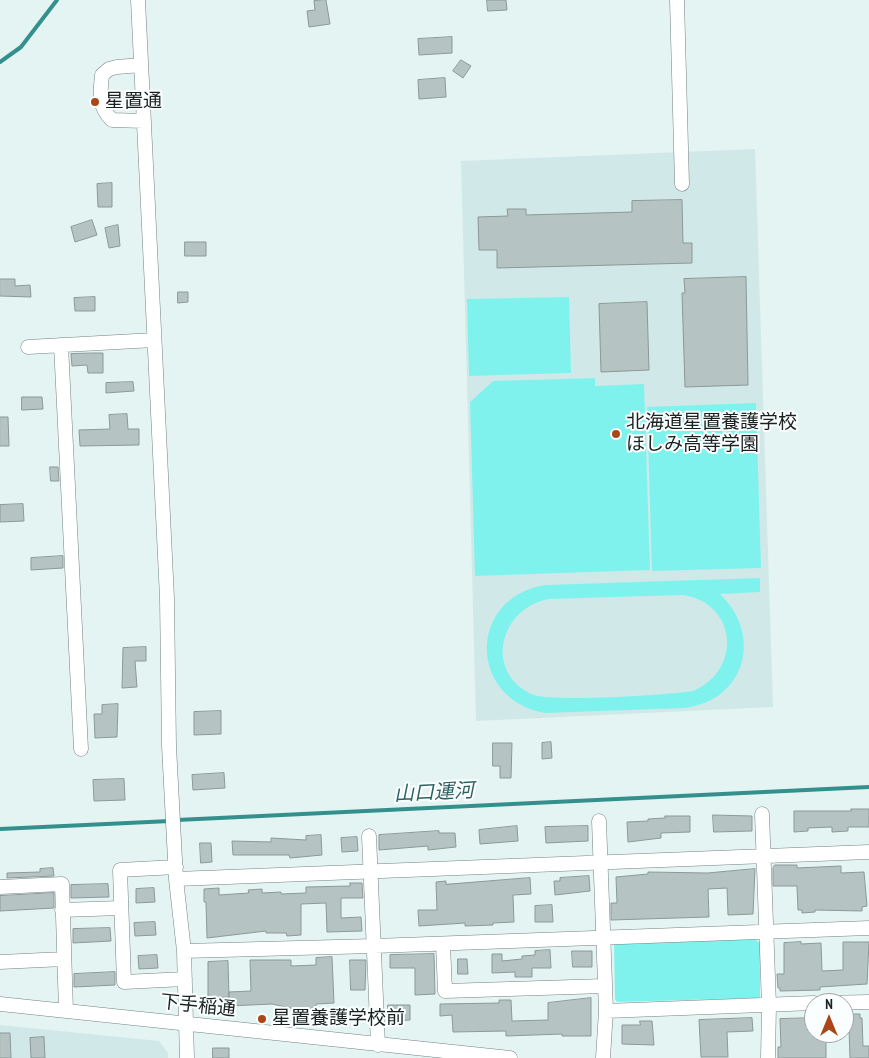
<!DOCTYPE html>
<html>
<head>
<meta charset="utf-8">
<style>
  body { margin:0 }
  #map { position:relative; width:869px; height:1058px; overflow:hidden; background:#e4f4f3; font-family:"PT Sans Narrow",sans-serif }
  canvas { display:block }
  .north { position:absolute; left:804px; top:993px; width:50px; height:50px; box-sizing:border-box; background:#fbfefe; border:1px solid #a1a6a5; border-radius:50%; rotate:0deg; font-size:14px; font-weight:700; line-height:20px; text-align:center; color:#1b2120 }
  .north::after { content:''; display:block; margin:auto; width:18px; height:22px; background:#ab4618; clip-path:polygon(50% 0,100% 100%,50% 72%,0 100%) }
</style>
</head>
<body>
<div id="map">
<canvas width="869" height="1058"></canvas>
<div class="north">N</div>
</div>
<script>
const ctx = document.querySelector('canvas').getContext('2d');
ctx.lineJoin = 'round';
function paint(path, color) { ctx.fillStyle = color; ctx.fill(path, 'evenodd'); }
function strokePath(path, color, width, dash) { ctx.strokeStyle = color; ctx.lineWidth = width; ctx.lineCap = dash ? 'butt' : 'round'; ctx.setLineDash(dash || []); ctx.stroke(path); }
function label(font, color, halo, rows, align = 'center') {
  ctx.font = font + ' "PT Sans Narrow","Noto Sans JP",sans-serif'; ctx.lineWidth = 4; ctx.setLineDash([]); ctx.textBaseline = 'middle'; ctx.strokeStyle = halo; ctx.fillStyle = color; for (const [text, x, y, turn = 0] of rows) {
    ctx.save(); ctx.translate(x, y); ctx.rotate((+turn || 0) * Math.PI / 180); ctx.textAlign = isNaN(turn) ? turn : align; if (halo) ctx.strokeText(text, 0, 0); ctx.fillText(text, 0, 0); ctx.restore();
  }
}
paint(new Path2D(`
  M 755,149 L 773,707 L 476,721 L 461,161 Z
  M 0,1025 L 159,1041 L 168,1053 L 168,1058 L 0,1058 Z`), '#d0e9e8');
paint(new Path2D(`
  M 569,297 L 571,373 L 469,376 L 467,299 Z
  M 595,378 L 595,386 L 644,384 L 650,570 L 475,576 L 470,402 L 493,381 Z
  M 756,403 L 761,568 L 652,571 L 647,407 Z
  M 760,578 L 760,592 L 720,594 C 763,635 746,700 685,708 L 545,713 C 468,699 467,598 545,585 ZM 682,595 C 737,602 743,670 693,691 C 669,695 554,702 534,695 C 483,674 499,608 549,599 Z
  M 753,938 L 760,943 L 760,998 L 617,1002 L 615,999 L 614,944 Z`), '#80f2ed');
strokePath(new Path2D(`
  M 0,62 L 21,47 L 57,0
  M 177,820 L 869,787
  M 0,829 L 170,821`), '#34908c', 4);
const building = new Path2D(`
  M 326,0 L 330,24 L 309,27 L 307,11 L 315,10 L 314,1 Z
  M 487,0 L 506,0 L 507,10 L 488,11 Z
  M 452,37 L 452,53 L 419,55 L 418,39 Z
  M 461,60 L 471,66 L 463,78 L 453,71 Z
  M 445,78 L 446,97 L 419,99 L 418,80 Z
  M 112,183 L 112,207 L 98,207 L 97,184 Z
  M 682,200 L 683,243 L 692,243 L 692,263 L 497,268 L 497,250 L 479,250 L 478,217 L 508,216 L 507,209 L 526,209 L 526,215 L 632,212 L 632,201 Z
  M 92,220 L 97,235 L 75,242 L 71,227 Z
  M 118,225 L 120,246 L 109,248 L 105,228 Z
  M 185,242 L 206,242 L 206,256 L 185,256 Z
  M 746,277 L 748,385 L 685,387 L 682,293 L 685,293 L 684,279 Z
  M 0,279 L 15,279 L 15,286 L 30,285 L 31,297 L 0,296 Z
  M 178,292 L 188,292 L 188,302 L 178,303 Z
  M 95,297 L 95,311 L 75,311 L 74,298 Z
  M 647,302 L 649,370 L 601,372 L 599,304 Z
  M 93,353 L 103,353 L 103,373 L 88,373 L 87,365 L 72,366 L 71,354 Z
  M 133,382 L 134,391 L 106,393 L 106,383 Z
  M 22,397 L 42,397 L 43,409 L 22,410 Z
  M 127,414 L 128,429 L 139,429 L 139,445 L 80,446 L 79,430 L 110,429 L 109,415 Z
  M 0,417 L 8,417 L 9,446 L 0,446 Z
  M 50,467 L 58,467 L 59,481 L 51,481 Z
  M 23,504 L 24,521 L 0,522 L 0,505 Z
  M 63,556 L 63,568 L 31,570 L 31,558 Z
  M 146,647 L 146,661 L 135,661 L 137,687 L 122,688 L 123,648 Z
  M 118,704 L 117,737 L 95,738 L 94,714 L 102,714 L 102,705 Z
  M 221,711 L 221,734 L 194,735 L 194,712 Z
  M 551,742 L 552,758 L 542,759 L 542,743 Z
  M 493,743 L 512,743 L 511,778 L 500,778 L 500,766 L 493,766 Z
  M 224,773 L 225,788 L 193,790 L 192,775 Z
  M 124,779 L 125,800 L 94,801 L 93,780 Z
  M 851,809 L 869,809 L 869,827 L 848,827 L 848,831 L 832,832 L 832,827 L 808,828 L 808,831 L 794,832 L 794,811 L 851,811 Z
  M 713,815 L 752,816 L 752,831 L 714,832 Z
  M 665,816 L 690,816 L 690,832 L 661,833 L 661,838 L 628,842 L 627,822 L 648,821 L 648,819 L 665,818 Z
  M 517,826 L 518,841 L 480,844 L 479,830 Z
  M 588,826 L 588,841 L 546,843 L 545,827 Z
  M 439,831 L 439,833 L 455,833 L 456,847 L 428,850 L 428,846 L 379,850 L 379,835 Z
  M 321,835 L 322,855 L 290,858 L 289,855 L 233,855 L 232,841 L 271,842 L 271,838 L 306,840 L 306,836 Z
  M 357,837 L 358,851 L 342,852 L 341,838 Z
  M 200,843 L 211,843 L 212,862 L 201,863 Z
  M 775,865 L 797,865 L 797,868 L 841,866 L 841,873 L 864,872 L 867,906 L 862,907 L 862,911 L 815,910 L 815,912 L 802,913 L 802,910 L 798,910 L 797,886 L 773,886 L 773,868 Z
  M 53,868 L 54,876 L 7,878 L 7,873 L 40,872 L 40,869 Z
  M 755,869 L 753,914 L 728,915 L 727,888 L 708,889 L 709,917 L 611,920 L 611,903 L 617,903 L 616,877 L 648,874 L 648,872 L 707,873 Z
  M 589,876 L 590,891 L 555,895 L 554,881 L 560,881 L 560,878 Z
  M 530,878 L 531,894 L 513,895 L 514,922 L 493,923 L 493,925 L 465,926 L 465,923 L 419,926 L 418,910 L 437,910 L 436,882 L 446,881 L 446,884 Z
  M 350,883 L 362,883 L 363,898 L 341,898 L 341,918 L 361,917 L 362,931 L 327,932 L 326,903 L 301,904 L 301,935 L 287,936 L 286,933 L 266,933 L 266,931 L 207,938 L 206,902 L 204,902 L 204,889 L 219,888 L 219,895 L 249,893 L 248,890 L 262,889 L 262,893 L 281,892 L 281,894 L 306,893 L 306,887 L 350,886 Z
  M 108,884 L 109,897 L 71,898 L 71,885 Z
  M 154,888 L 155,902 L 136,903 L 136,889 Z
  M 54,893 L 54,908 L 0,911 L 0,896 Z
  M 552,905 L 553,922 L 535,922 L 535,906 Z
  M 155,922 L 156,935 L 135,936 L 134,923 Z
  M 110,928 L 111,941 L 73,943 L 73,929 Z
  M 801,942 L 801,944 L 821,943 L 822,971 L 843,970 L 843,942 L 869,942 L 867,984 L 820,987 L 820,990 L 780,991 L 780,988 L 778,988 L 777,974 L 784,974 L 784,943 Z
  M 550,950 L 551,968 L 532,968 L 532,977 L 515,977 L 515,972 L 492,973 L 492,954 L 502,954 L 502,961 L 522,959 L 522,956 L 535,955 L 535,951 Z
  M 572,951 L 592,951 L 592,967 L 573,967 Z
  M 434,954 L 435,994 L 415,995 L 415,968 L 390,968 L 390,955 Z
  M 157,955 L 158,968 L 139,969 L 138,956 Z
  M 332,957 L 334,1003 L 316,1004 L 316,1008 L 295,1009 L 272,1004 L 229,1006 L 229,992 L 251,991 L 250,960 L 291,960 L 291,966 L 316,965 L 316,958 Z
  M 458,959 L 467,959 L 468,974 L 458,974 Z
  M 350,960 L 366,960 L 365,990 L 351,990 Z
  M 228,961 L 229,997 L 208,998 L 208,962 Z
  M 115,972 L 115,985 L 74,987 L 74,974 Z
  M 591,998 L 591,1036 L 562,1036 L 562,1034 L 506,1036 L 506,1031 L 453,1032 L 452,1015 L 440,1016 L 440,1004 L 499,1003 L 499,1000 L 511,1000 L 512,1021 L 548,1020 L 548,1003 Z
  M 388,1005 L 410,1005 L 410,1020 L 389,1021 Z
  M 850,1014 L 860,1014 L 860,1018 L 862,1018 L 863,1046 L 869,1046 L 869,1058 L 850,1058 L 849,1028 L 844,1028 L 844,1017 L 850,1017 Z
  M 752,1018 L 753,1031 L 727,1032 L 728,1057 L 701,1057 L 699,1020 Z
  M 814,1018 L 814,1033 L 826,1033 L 826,1058 L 778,1058 L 778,1047 L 781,1047 L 780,1019 Z
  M 640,1021 L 652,1021 L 654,1045 L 622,1044 L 622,1025 L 640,1025 Z
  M 0,1033 L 10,1033 L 11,1058 L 0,1058 Z
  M 44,1037 L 45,1058 L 31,1058 L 30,1038 Z
  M 213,1048 L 229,1048 L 229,1058 L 213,1058 Z`);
paint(building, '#b5c4c3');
strokePath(building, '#8b9998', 1);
const minor = new Path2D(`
  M 138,0 L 167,598 L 169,746 L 176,879 L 184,951 L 187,1058
  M 677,0 L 682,184
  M 141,65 L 117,67 L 109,69 L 102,75 C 100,94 98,106 112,120 L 144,121
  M 61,345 L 81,749
  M 28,347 L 154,340
  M 762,814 L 769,1005 L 768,1058
  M 599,821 L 606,1011 L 603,1058
  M 369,836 L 378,1045
  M 176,867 L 120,870 L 124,982 L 185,979
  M 176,879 L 869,852
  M 0,887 L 62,884 L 66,1011
  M 62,910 L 121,908
  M 443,944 L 445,991 L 605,986
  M 184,951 L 374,946 L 869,928
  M 0,962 L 64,959
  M 824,1003 L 869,1002
  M 0,1004 L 510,1058
  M 606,1011 L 814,1003`);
strokePath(minor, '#748281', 15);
strokePath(minor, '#fff', 14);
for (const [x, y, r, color] of [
  [95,102,5,"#ab4618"],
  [616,434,5,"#ab4618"],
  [262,1019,5,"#ab4618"]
]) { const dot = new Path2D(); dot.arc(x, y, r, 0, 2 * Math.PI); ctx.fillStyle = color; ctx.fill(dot); strokePath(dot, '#fbfefe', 2); }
label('19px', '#1b2120', '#fbfefe', [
  ["星置通",105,102],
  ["北海道星置養護学校",626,423],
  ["ほしみ高等学園",626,445],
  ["星置養護学校前",272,1019]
], 'left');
label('19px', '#1b2120', '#fbfefe', [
  ["下手稲通",198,1006,6]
]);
label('italic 20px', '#2d615f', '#fbfefe', [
  ["山口運河",434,793,-3]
]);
</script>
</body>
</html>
